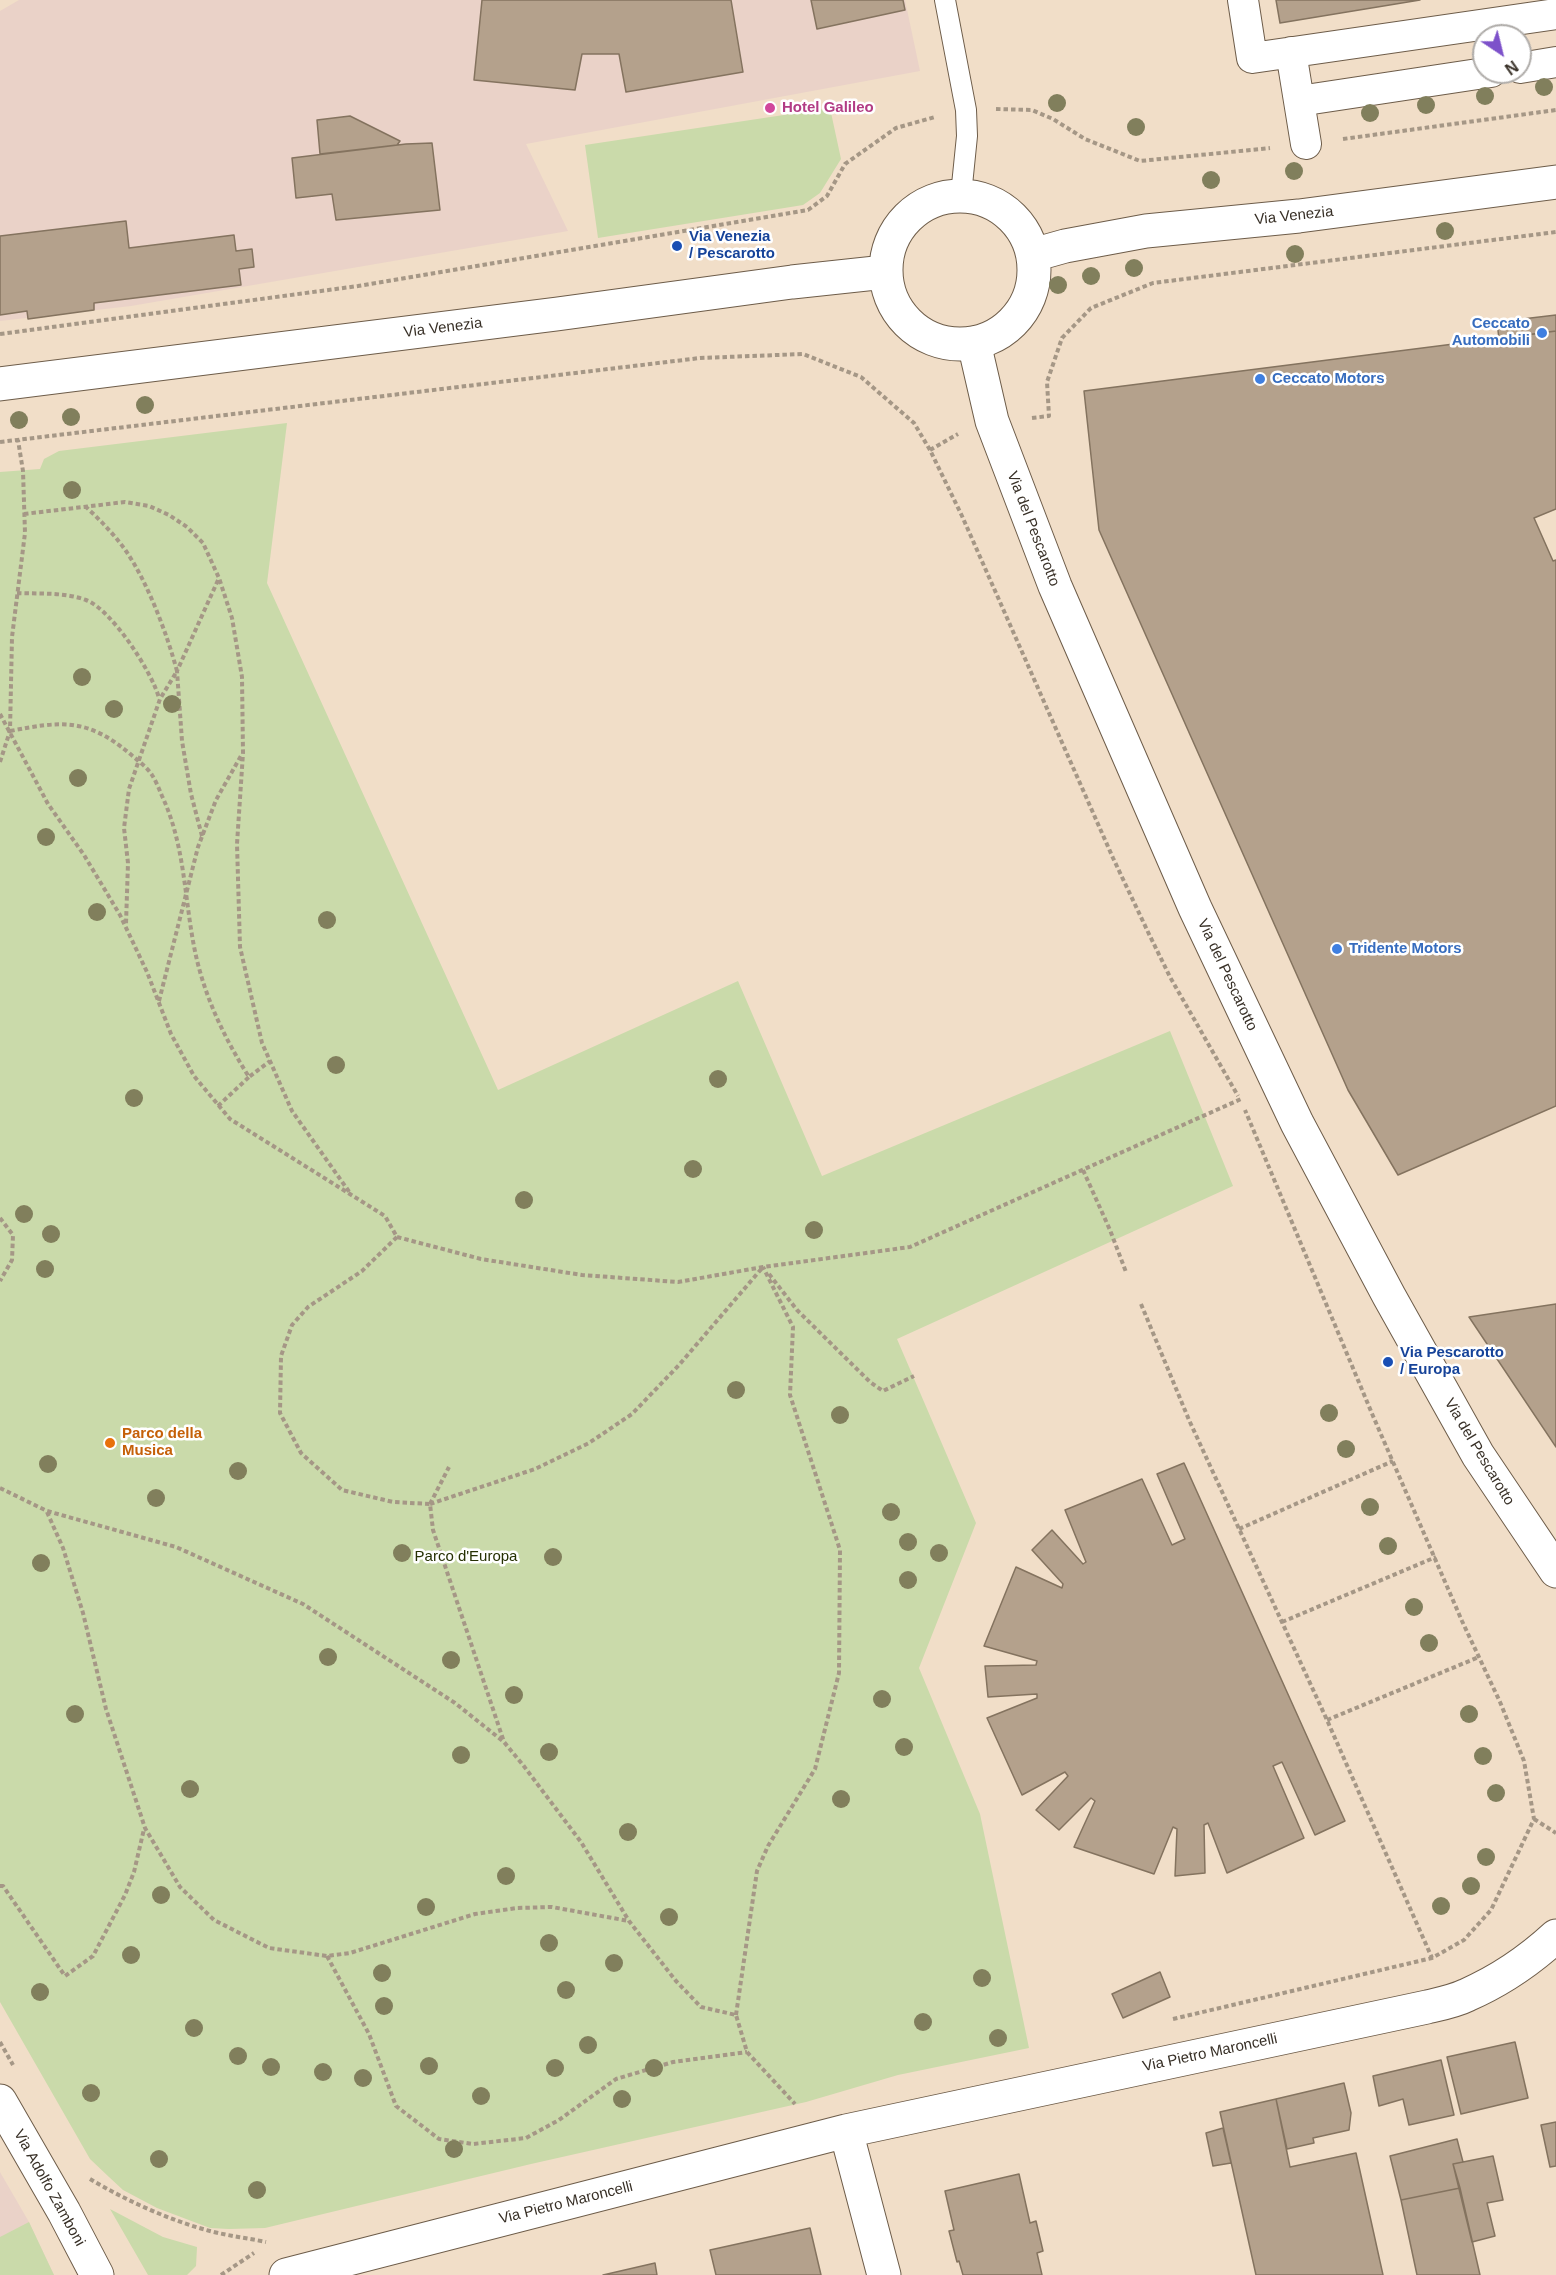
<!DOCTYPE html>
<html>
<head>
<meta charset="utf-8">
<style>
  body { margin:0 }
  #map { position:relative; width:1556px; height:2275px; overflow:hidden; background:#f1dec8; font-family:Arial,sans-serif }
  canvas { display:block }
  .north { position:absolute; left:1472px; top:24px; width:60px; height:60px; box-sizing:border-box; background:#fff; border:2px solid #afaca9; border-radius:50%; rotate:145deg; font-size:16px; font-weight:700; line-height:24px; text-align:center; color:#383027 }
  .north::after { content:''; display:block; margin:auto; width:21px; height:27px; background:#7d51ca; clip-path:polygon(50% 0,100% 100%,50% 72%,0 100%) }
</style>
</head>
<body>
<div id="map">
<canvas width="1556" height="2275"></canvas>
<div class="north">N</div>
</div>
<script>
const ctx = document.querySelector('canvas').getContext('2d');
ctx.lineJoin = 'round';
function paint(path, color) { ctx.fillStyle = color; ctx.fill(path, 'evenodd'); }
function strokePath(path, color, width, dash) { ctx.strokeStyle = color; ctx.lineWidth = width; ctx.lineCap = dash ? 'butt' : 'round'; ctx.setLineDash(dash || []); ctx.stroke(path); }
function label(font, color, halo, rows, align = 'center') {
  ctx.font = font + ' Arial,sans-serif'; ctx.lineWidth = 5; ctx.setLineDash([]); ctx.textBaseline = 'middle'; ctx.strokeStyle = halo; ctx.fillStyle = color; for (const [text, x, y, turn = 0] of rows) {
    ctx.save(); ctx.translate(x, y); ctx.rotate((+turn || 0) * Math.PI / 180); ctx.textAlign = isNaN(turn) ? turn : align; if (halo) ctx.strokeText(text, 0, 0); ctx.fillText(text, 0, 0); ctx.restore();
  }
}
paint(new Path2D(`
  M 19,0 L 905,0 L 920,71 L 526,144 L 568,231 L 131,306 L 0,321 L 0,11 Z
  M 0,2172 L 29,2222 L 54,2275 L 0,2275 Z`), '#ead2c8');
paint(new Path2D(`
  M 830,108 L 841,159 L 820,193 L 803,205 L 598,238 L 585,145 Z
  M 287,423 L 267,583 L 498,1090 L 738,981 L 822,1176 L 1170,1031 L 1233,1186 L 897,1339 L 976,1523 L 919,1668 L 980,1814 L 1029,2048 L 898,2075 L 806,2102 L 531,2164 L 265,2228 L 229,2229 L 210,2228 L 157,2208 L 123,2190 L 109,2177 L 90,2159 L 0,2002 L 0,472 L 40,469 L 44,459 L 59,451 Z
  M 110,2209 L 163,2237 L 197,2247 L 196,2266 L 187,2275 L 148,2275 Z
  M 29,2222 L 54,2275 L 0,2275 L 0,2237 Z`), '#cadaaa');
const building = new Path2D(`
  M 482,0 L 731,0 L 743,72 L 626,92 L 619,54 L 582,54 L 575,90 L 474,80 Z
  M 811,0 L 903,0 L 905,10 L 817,29 Z
  M 1276,0 L 1420,0 L 1280,23 Z
  M 350,116 L 400,141 L 397,145 L 320,154 L 317,120 Z
  M 432,143 L 440,210 L 336,220 L 332,194 L 296,198 L 292,158 L 406,144 Z
  M 126,221 L 129,248 L 234,235 L 236,251 L 252,249 L 254,267 L 239,269 L 241,285 L 94,303 L 94,310 L 28,319 L 27,311 L 0,315 L 0,236 Z
  M 1556,315 L 1556,331 L 1499,339 L 1497,322 Z
  M 1556,331 L 1556,509 L 1534,518 L 1553,561 L 1556,560 L 1556,1106 L 1398,1175 L 1348,1090 L 1099,530 L 1084,391 Z
  M 1556,1304 L 1556,1447 L 1469,1317 Z
  M 1184,1463 L 1345,1821 L 1315,1835 L 1282,1762 L 1273,1766 L 1304,1838 L 1227,1873 L 1208,1823 L 1204,1825 L 1205,1873 L 1175,1876 L 1177,1829 L 1173,1827 L 1154,1874 L 1074,1847 L 1095,1801 L 1091,1798 L 1059,1830 L 1036,1810 L 1068,1776 L 1065,1772 L 1022,1795 L 987,1718 L 1037,1698 L 1037,1694 L 988,1697 L 985,1666 L 1036,1665 L 1037,1661 L 984,1646 L 1016,1567 L 1062,1588 L 1063,1584 L 1032,1550 L 1052,1530 L 1083,1564 L 1086,1562 L 1065,1510 L 1142,1479 L 1172,1545 L 1185,1539 L 1157,1474 Z
  M 1160,1972 L 1170,1997 L 1123,2018 L 1112,1994 Z
  M 1515,2042 L 1528,2098 L 1461,2114 L 1447,2057 Z
  M 1441,2060 L 1454,2115 L 1409,2125 L 1403,2099 L 1379,2106 L 1373,2076 Z
  M 1344,2083 L 1351,2113 L 1349,2130 L 1313,2138 L 1314,2143 L 1287,2149 L 1276,2099 Z
  M 1276,2099 L 1290,2167 L 1356,2153 L 1383,2275 L 1256,2275 L 1220,2112 Z
  M 1556,2122 L 1556,2166 L 1550,2167 L 1541,2125 Z
  M 1223,2128 L 1231,2163 L 1213,2166 L 1206,2133 Z
  M 1457,2139 L 1463,2162 L 1453,2164 L 1460,2188 L 1401,2200 L 1390,2156 Z
  M 1493,2156 L 1503,2200 L 1487,2203 L 1495,2236 L 1472,2242 L 1453,2164 Z
  M 1019,2174 L 1030,2223 L 1036,2221 L 1043,2251 L 1037,2253 L 1042,2275 L 963,2275 L 959,2261 L 957,2262 L 949,2231 L 954,2230 L 945,2191 Z
  M 1460,2188 L 1480,2275 L 1417,2275 L 1401,2200 Z
  M 810,2228 L 821,2275 L 716,2275 L 710,2250 Z
  M 655,2263 L 657,2275 L 603,2275 Z`);
paint(building, '#b4a18c');
strokePath(building, '#84735f', 1.5);
const service = new Path2D(`
  M 945,0 L 966,110 L 967,136 L 961,195`);
const pedestrian = new Path2D(`
  M 1243,0 L 1252,58 L 1556,14
  M 1291,52 L 1306,144
  M 1520,68 L 1556,62
  M 1299,101 L 1491,72`);
const minor = new Path2D(`
  M 974,343 L 992,421 L 1055,586 L 1195,908 L 1297,1123 L 1389,1296 L 1478,1455 L 1556,1571
  M 0,2101 L 64,2212 L 97,2275
  M 846,2131 L 884,2275
  M 286,2275 L 846,2131 L 1427,2007 C 1440,2004 1455,2001 1467,1995 C 1499,1981 1531,1959 1556,1936`);
const tertiary = new Path2D(`
  M886 270a74 74 0 1 1 148 0a74 74 0 1 1-148 0Z
  M 1033,255 L 1065,246 L 1146,231 L 1299,216 L 1556,182
  M 0,384 L 557,314 L 792,282 L 885,272`);
strokePath(service, '#6d5c49', 22);
strokePath(pedestrian, '#6d5c49', 32);
strokePath(minor, '#6d5c49', 35);
strokePath(tertiary, '#6d5c49', 35);
strokePath(new Path2D(`
  M 996,109 L 1032,110 L 1053,119 L 1085,139 L 1140,161 L 1270,148
  M 1343,139 L 1556,110
  M 0,334 L 358,286 L 808,210 L 827,196 L 845,164 L 896,128 L 935,117
  M 1032,418 L 1049,416 L 1047,382 L 1062,338 L 1091,308 L 1153,283 L 1556,232
  M 0,442 L 700,358 L 803,354 L 861,377 L 914,423 L 930,450 L 962,516 L 1113,858 L 1148,932 L 1170,977 L 1238,1096
  M 930,450 L 958,434
  M 85,506 C 100,520 114,534 126,551 C 148,583 167,634 177,671 L 160,699 L 129,789 L 124,828 L 128,863 L 126,924
  M 24,514 L 125,502 L 149,506 L 169,515 L 187,527 L 203,543 L 219,578 L 232,618 L 242,677 L 243,753 L 237,844 L 240,947 L 262,1043 L 270,1061 L 292,1111 L 350,1193
  M 17,593 C 40,594 64,592 86,600 C 112,610 152,672 159,698
  M 0,714 L 48,804 L 84,855 L 120,915 L 147,972 L 171,1034 L 194,1076 L 230,1119 L 385,1216 L 397,1237 L 362,1271 L 308,1307 L 292,1325 L 281,1356 L 280,1413 L 301,1453 L 342,1490 L 393,1502 L 430,1504 L 433,1530 L 504,1742
  M 10,731 C 61,721 87,718 129,753 C 137,760 147,767 152,775 C 156,781 159,789 162,796 C 186,847 184,902 196,956 C 206,1000 225,1039 249,1077 L 270,1061
  M 0,762 L 10,731 L 12,637 L 25,533 L 23,471 L 18,440
  M 202,836 L 191,794 L 182,741 L 177,671 L 219,578
  M 159,1001 L 198,847 L 216,800 L 242,754
  M 218,1106 L 249,1077
  M 1083,1170 L 1110,1230 L 1126,1272
  M 0,1218 L 13,1235 L 12,1260 L 0,1281
  M 397,1237 L 481,1259 L 582,1275 L 678,1282 L 763,1267 L 910,1247 L 1241,1099
  M 769,1274 L 797,1310 L 870,1382 L 883,1391 L 914,1376
  M 1141,1304 L 1189,1420 L 1327,1720 L 1432,1958
  M 0,1488 L 47,1511 L 176,1547 L 303,1604 L 455,1703 L 504,1742 L 523,1765 L 581,1842 L 629,1921 L 676,1981 L 701,2007 L 736,2015 L 747,2052 L 795,2104
  M 430,1504 L 535,1469 L 589,1443 L 632,1414 L 679,1365 L 763,1267
  M 430,1504 L 449,1467
  M 47,1512 L 63,1548 L 83,1613 L 106,1709 L 145,1828 L 180,1887 L 214,1920 L 269,1948 L 327,1956 L 350,1953 L 475,1914 L 517,1908 L 552,1907 L 629,1921
  M 1239,1529 L 1393,1461
  M 1282,1622 L 1436,1557
  M 1327,1720 L 1479,1657
  M 1534,1819 L 1556,1833
  M 0,1886 L 3,1886 L 65,1976 L 93,1956 L 125,1895 L 134,1872 L 144,1829
  M 327,1956 L 369,2034 L 396,2106 L 439,2139 L 473,2144 L 526,2138 L 559,2120 L 616,2079 L 673,2062 L 747,2052
  M 736,2015 L 757,1871 L 768,1846 L 815,1769 L 839,1673 L 840,1550 L 790,1395 L 793,1327 L 763,1267
  M 1173,2019 L 1432,1958 L 1464,1940 L 1491,1910 L 1534,1819 L 1524,1761 L 1500,1702 L 1462,1621 L 1373,1416 L 1245,1110
  M 0,2042 L 13,2065
  M 90,2179 C 125,2200 171,2221 210,2231 C 229,2236 247,2238 266,2242
  M 221,2275 L 254,2253`), '#a59786', 4, [4.5, 3]);
strokePath(service, '#fff', 20);
strokePath(pedestrian, '#fff', 30);
strokePath(minor, '#fff', 33);
strokePath(tertiary, '#fff', 33);
ctx.fillStyle = '#817f5c';
for (const [x, y] of [
  [1544,87],
  [1485,96],
  [1057,103],
  [1426,105],
  [1370,113],
  [1136,127],
  [1294,171],
  [1211,180],
  [1445,231],
  [1295,254],
  [1134,268],
  [1091,276],
  [1058,285],
  [145,405],
  [71,417],
  [19,420],
  [72,490],
  [82,677],
  [172,704],
  [114,709],
  [78,778],
  [46,837],
  [97,912],
  [327,920],
  [336,1065],
  [718,1079],
  [134,1098],
  [693,1169],
  [524,1200],
  [24,1214],
  [814,1230],
  [51,1234],
  [45,1269],
  [736,1390],
  [1329,1413],
  [840,1415],
  [1346,1449],
  [48,1464],
  [238,1471],
  [156,1498],
  [1370,1507],
  [891,1512],
  [908,1542],
  [1388,1546],
  [402,1553],
  [939,1553],
  [553,1557],
  [41,1563],
  [908,1580],
  [1414,1607],
  [1429,1643],
  [328,1657],
  [451,1660],
  [514,1695],
  [882,1699],
  [75,1714],
  [1469,1714],
  [904,1747],
  [549,1752],
  [461,1755],
  [1483,1756],
  [190,1789],
  [1496,1793],
  [841,1799],
  [628,1832],
  [1486,1857],
  [506,1876],
  [1471,1886],
  [161,1895],
  [1441,1906],
  [426,1907],
  [669,1917],
  [549,1943],
  [131,1955],
  [614,1963],
  [382,1973],
  [982,1978],
  [566,1990],
  [40,1992],
  [384,2006],
  [923,2022],
  [194,2028],
  [998,2038],
  [588,2045],
  [238,2056],
  [429,2066],
  [271,2067],
  [555,2068],
  [654,2068],
  [323,2072],
  [363,2078],
  [91,2093],
  [481,2096],
  [622,2099],
  [454,2149],
  [159,2159],
  [257,2190]
]) { ctx.beginPath(); ctx.arc(x, y, 9, 0, 2 * Math.PI); ctx.fill(); }
for (const [x, y, r, color] of [
  [770,108,6,"#d1479c"],
  [677,246,6,"#1a4fb4"],
  [1542,333,6,"#3f7fe0"],
  [1260,379,6,"#3f7fe0"],
  [1337,949,6,"#3f7fe0"],
  [1388,1362,6,"#1a4fb4"],
  [110,1443,6,"#e8710a"]
]) { const dot = new Path2D(); dot.arc(x, y, r, 0, 2 * Math.PI); ctx.fillStyle = color; ctx.fill(dot); strokePath(dot, '#fff', 2); }
label('bold 15px', '#b23c85', '#fff', [
  ["Hotel Galileo",782,108]
], 'left');
label('15px', '#383027', '#fff', [
  ["Via Venezia",1294,216,-6],
  ["Via Venezia",443,328,-7],
  ["Via del Pescarotto",1033,529,69],
  ["Via del Pescarotto",1227,975,65],
  ["Via del Pescarotto",1479,1452,59],
  ["Via Pietro Maroncelli",1210,2053,-12],
  ["Via Adolfo Zamboni",49,2188,61],
  ["Via Pietro Maroncelli",566,2203,-14]
]);
label('bold 15px', '#164399', '#fff', [
  ["Via Venezia",689,237],
  ["/ Pescarotto",689,254],
  ["Via Pescarotto",1400,1353],
  ["/ Europa",1400,1370]
], 'left');
label('bold 15px', '#366cbe', '#fff', [
  ["Ceccato",1530,324,"right"],
  ["Automobili",1530,341,"right"],
  ["Ceccato Motors",1272,379],
  ["Tridente Motors",1349,949]
], 'left');
label('bold 15px', '#c56008', '#fff', [
  ["Parco della",122,1434],
  ["Musica",122,1451]
], 'left');
label('15px', '#263103', '#fff', [
  ["Parco d'Europa",466,1557]
]);
</script>
</body>
</html>
